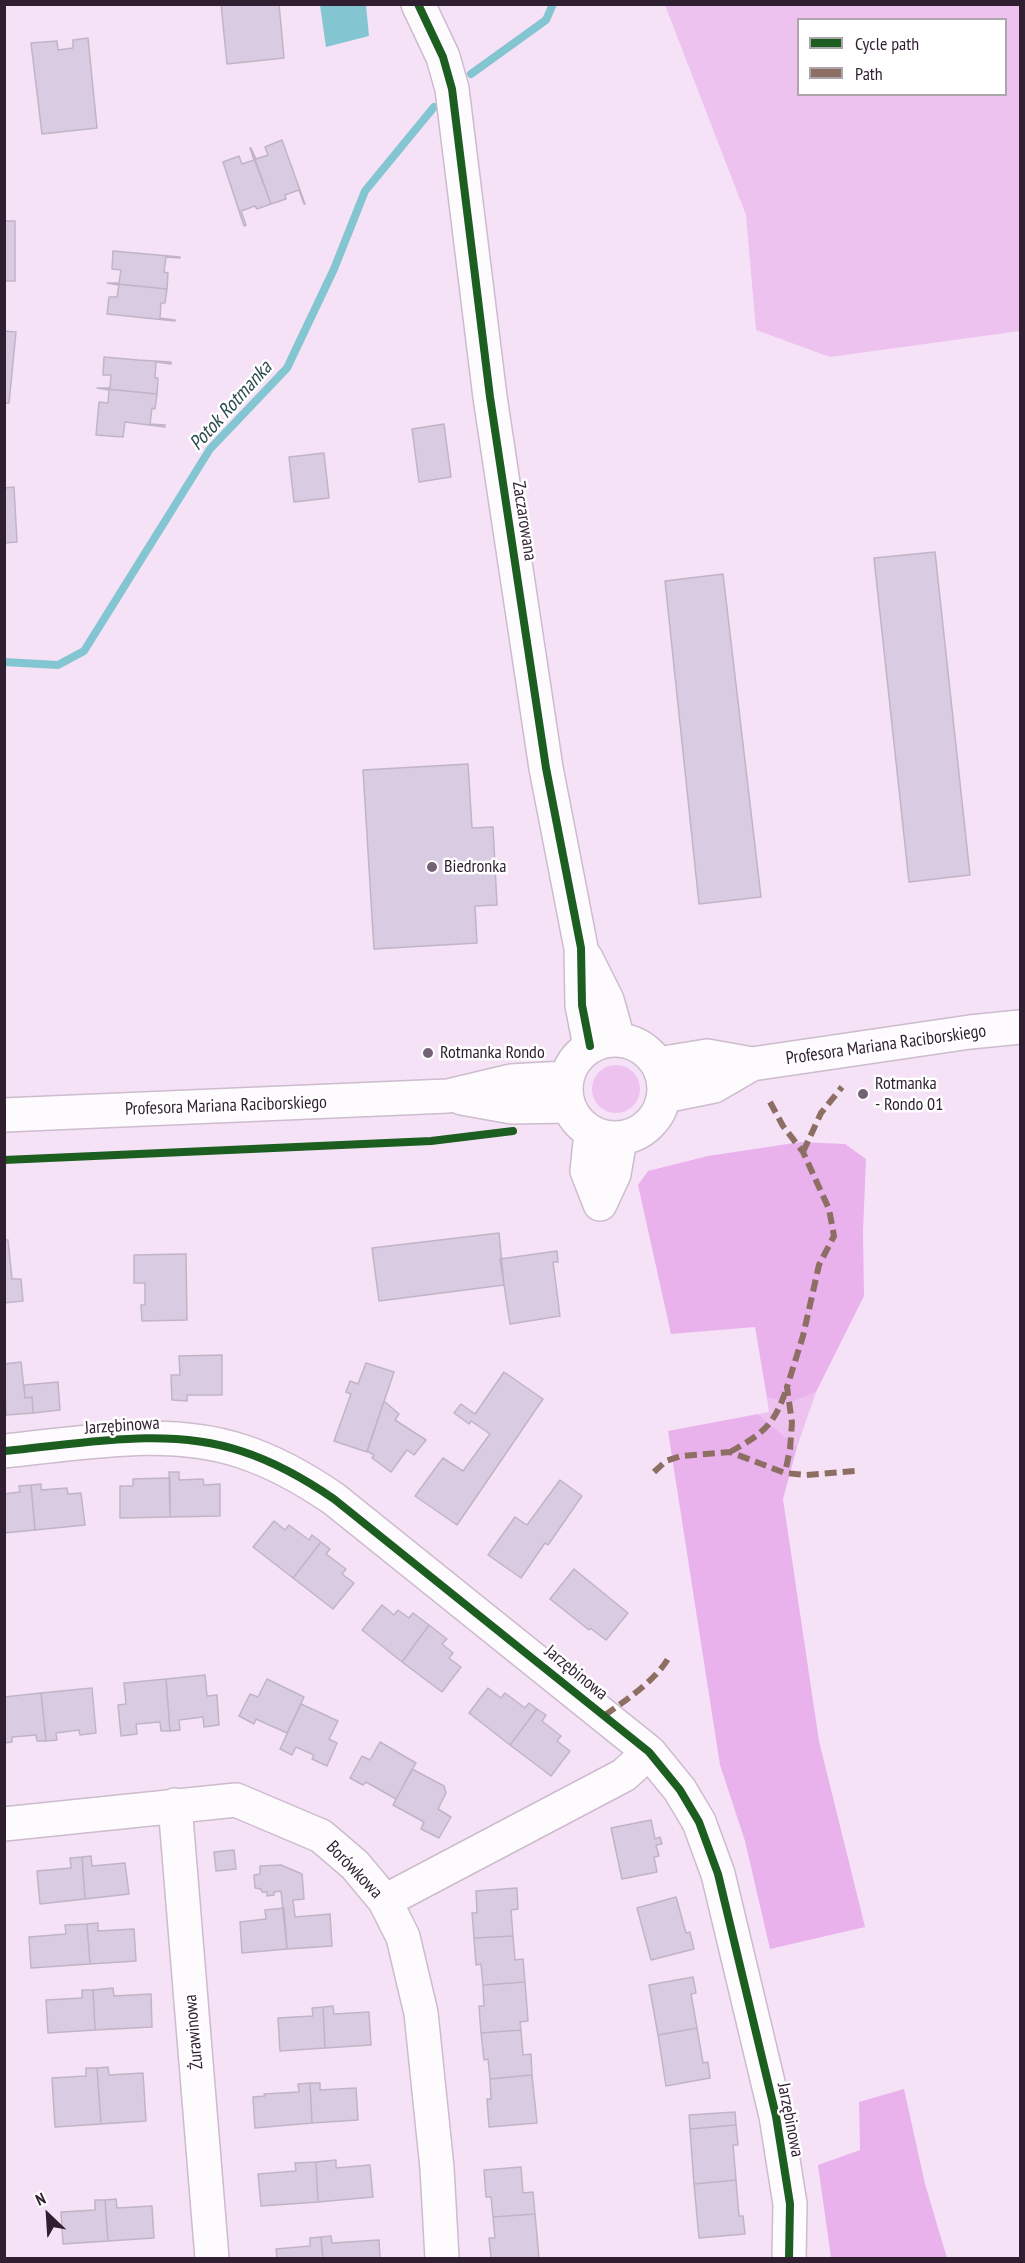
<!DOCTYPE html>
<html>
<head>
<meta charset="utf-8">
<style>
  body { margin:0 }
  #map { position:relative; width:1025px; height:2263px; overflow:hidden; background:#f5e2f6; font-family:"PT Sans Narrow",sans-serif }
  canvas { display:block }
  .frame { position:absolute; inset:0; border:6px solid #2f1f30; pointer-events:none }
  .legend { position:absolute; left:797px; top:18px; width:210px; height:78px; box-sizing:border-box; background:#fff; border:2px solid #aca5ac; margin:0; padding:8px 10px; list-style:none; font-size:18px; color:#2f1f30 }
  .legend li { display:flex; align-items:center; gap:12px; height:30px }
  .legend b { width:30px; border:2px solid #aca5ac }
  .north { position:absolute; left:18px; top:2185px; width:60px; height:60px; -webkit-text-stroke:4px #fff; paint-order:stroke; rotate:335deg; font-size:16px; font-weight:700; line-height:24px; text-align:center; color:#2f1f30 }
  .north::after { content:''; display:block; margin:auto; width:21px; height:27px; background:#2f1f30; clip-path:polygon(50% 0,100% 100%,50% 72%,0 100%) }
</style>
</head>
<body>
<div id="map">
<canvas width="1025" height="2263"></canvas>
<div class="frame"></div>
<ul class="legend">
<li><b style="height:8px;background:#1b5e20"></b>Cycle path</li>
<li><b style="height:8px;background:#8d6e63"></b>Path</li>
</ul>
<div class="north">N</div>
</div>
<script>
const ctx = document.querySelector('canvas').getContext('2d');
ctx.lineJoin = 'round';
function paint(path, color) { ctx.fillStyle = color; ctx.fill(path, 'evenodd'); }
function strokePath(path, color, width, dash) { ctx.strokeStyle = color; ctx.lineWidth = width; ctx.lineCap = dash ? 'butt' : 'round'; ctx.setLineDash(dash || []); ctx.stroke(path); }
function label(font, color, halo, rows, align = 'center') {
  ctx.font = font + ' "PT Sans Narrow",sans-serif'; ctx.lineWidth = 5; ctx.setLineDash([]); ctx.textBaseline = 'middle'; ctx.strokeStyle = halo; ctx.fillStyle = color; for (const [text, x, y, turn = 0] of rows) {
    ctx.save(); ctx.translate(x, y); ctx.rotate((+turn || 0) * Math.PI / 180); ctx.textAlign = isNaN(turn) ? turn : align; if (halo) ctx.strokeText(text, 0, 0); ctx.fillText(text, 0, 0); ctx.restore();
  }
}
paint(new Path2D(`
  M 665,5 L 1020,5 L 1020,331 L 830,357 L 756,330 L 746,215 ZM 798,20 L 1006,20 L 1006,94 L 798,94 Z
  M592 1089a24 24 0 1 1 48 0a24 24 0 1 1-48 0Z
  M 816,1392 L 797,1447 L 758,1414 L 769,1412 L 767,1398 L 792,1402 Z`), '#edc2ef');
paint(new Path2D(`
  M 801,1142 L 845,1144 L 866,1159 L 863,1231 L 864,1296 L 816,1392 L 792,1402 L 767,1398 L 755,1327 L 671,1334 L 638,1185 L 648,1171 L 708,1156 Z
  M 758,1414 L 797,1447 L 783,1499 L 819,1741 L 865,1927 L 770,1949 L 745,1841 L 720,1765 L 668,1431 Z
  M 904,2089 L 925,2184 L 947,2258 L 831,2258 L 818,2165 L 860,2150 L 859,2102 Z`), '#e9b2ed');
paint(new Path2D(`
  M 320,5 L 366,5 L 369,36 L 326,47 Z`), '#84c5d2');
strokePath(new Path2D(`
  M 471,74 L 546,20 L 553,4
  M 4,662 L 58,665 L 84,651 L 210,449 L 287,368 L 334,269 L 365,191 L 434,107`), '#84c5d2', 8);
const building = new Path2D(`
  M 221,4 L 279,4 L 284,58 L 227,64 Z
  M 88,38 L 97,128 L 42,134 L 31,43 L 57,41 L 58,50 L 73,48 L 73,40 Z
  M 282,140 L 305,204 L 304,204 L 299,190 L 285,195 L 286,199 L 271,204 L 251,148 L 256,159 L 268,155 L 265,147 Z
  M 250,148 L 271,204 L 257,209 L 255,206 L 241,211 L 246,225 L 244,226 L 223,162 L 239,156 L 242,164 L 254,160 Z
  M 4,221 L 15,221 L 15,281 L 4,281 Z
  M 113,251 L 180,257 L 180,258 L 166,257 L 164,272 L 168,273 L 167,289 L 107,283 L 119,283 L 121,270 L 112,269 Z
  M 107,283 L 167,289 L 165,303 L 161,303 L 160,318 L 175,320 L 175,321 L 107,314 L 109,297 L 117,297 L 119,285 Z
  M 4,331 L 16,332 L 9,403 L 4,403 Z
  M 104,357 L 138,360 L 171,362 L 171,364 L 156,362 L 155,378 L 158,378 L 157,394 L 97,388 L 110,388 L 111,375 L 103,375 Z
  M 97,388 L 157,394 L 155,409 L 152,408 L 150,424 L 165,425 L 165,427 L 125,422 L 123,437 L 96,435 L 99,402 L 108,403 L 109,390 Z
  M 444,424 L 451,477 L 419,482 L 412,429 Z
  M 324,453 L 329,498 L 294,502 L 289,457 Z
  M 14,487 L 17,542 L 4,543 L 4,488 Z
  M 935,552 L 970,875 L 909,882 L 874,558 Z
  M 723,574 L 761,897 L 699,904 L 665,581 Z
  M 468,764 L 472,828 L 493,827 L 497,905 L 475,906 L 477,943 L 374,949 L 363,770 Z
  M 499,1233 L 504,1285 L 379,1301 L 372,1248 Z
  M 4,1240 L 8,1240 L 12,1279 L 21,1279 L 23,1301 L 4,1303 Z
  M 557,1251 L 558,1262 L 553,1262 L 560,1316 L 510,1324 L 500,1259 Z
  M 186,1254 L 187,1320 L 142,1321 L 141,1305 L 145,1305 L 145,1283 L 134,1283 L 134,1255 Z
  M 222,1355 L 222,1395 L 187,1395 L 187,1401 L 172,1400 L 171,1375 L 180,1375 L 179,1356 Z
  M 21,1362 L 25,1398 L 32,1397 L 33,1413 L 6,1415 L 4,1364 Z
  M 366,1363 L 394,1372 L 367,1452 L 334,1441 L 351,1394 L 346,1392 L 350,1381 L 358,1384 Z
  M 504,1372 L 543,1399 L 457,1525 L 415,1496 L 443,1458 L 463,1471 L 490,1434 L 471,1421 L 469,1424 L 454,1413 L 461,1404 L 475,1414 Z
  M 58,1382 L 60,1410 L 33,1413 L 32,1397 L 25,1398 L 24,1385 Z
  M 384,1401 L 399,1414 L 395,1420 L 426,1440 L 414,1455 L 407,1450 L 391,1472 L 372,1458 L 374,1455 L 367,1451 Z
  M 169,1472 L 179,1472 L 179,1480 L 203,1479 L 204,1485 L 220,1484 L 220,1516 L 170,1517 Z
  M 170,1478 L 170,1517 L 120,1518 L 120,1486 L 133,1486 L 133,1479 Z
  M 560,1480 L 582,1496 L 548,1545 L 545,1543 L 521,1578 L 488,1555 L 515,1517 L 527,1525 Z
  M 41,1484 L 41,1490 L 67,1488 L 68,1494 L 81,1493 L 85,1525 L 35,1530 L 31,1485 Z
  M 31,1485 L 35,1530 L 4,1533 L 4,1494 L 20,1492 L 19,1486 Z
  M 274,1521 L 285,1530 L 289,1525 L 309,1540 L 312,1535 L 321,1542 L 293,1578 L 253,1547 Z
  M 321,1542 L 330,1549 L 326,1554 L 346,1569 L 342,1574 L 354,1583 L 333,1609 L 293,1578 Z
  M 574,1569 L 628,1613 L 606,1640 L 590,1628 L 589,1630 L 550,1599 Z
  M 382,1605 L 394,1615 L 398,1610 L 409,1618 L 413,1613 L 429,1625 L 402,1662 L 362,1630 Z
  M 429,1625 L 447,1639 L 442,1644 L 453,1653 L 449,1658 L 461,1667 L 442,1692 L 402,1662 Z
  M 205,1675 L 207,1696 L 217,1695 L 219,1725 L 204,1727 L 203,1717 L 179,1720 L 180,1730 L 170,1731 L 166,1679 Z
  M 166,1679 L 170,1731 L 161,1731 L 160,1722 L 136,1724 L 137,1734 L 121,1736 L 118,1705 L 126,1704 L 124,1683 Z
  M 267,1679 L 304,1697 L 287,1733 L 256,1719 L 254,1724 L 239,1716 L 250,1694 L 258,1697 Z
  M 92,1688 L 96,1733 L 80,1735 L 79,1730 L 56,1733 L 57,1740 L 46,1741 L 41,1693 Z
  M 488,1688 L 501,1698 L 505,1693 L 525,1708 L 529,1703 L 537,1709 L 510,1745 L 469,1713 Z
  M 41,1693 L 46,1741 L 37,1741 L 36,1735 L 12,1737 L 12,1742 L 4,1743 L 4,1697 Z
  M 301,1704 L 338,1721 L 329,1739 L 337,1743 L 327,1766 L 312,1759 L 314,1755 L 296,1747 L 292,1755 L 280,1749 Z
  M 537,1709 L 546,1715 L 542,1721 L 561,1736 L 557,1741 L 570,1751 L 551,1776 L 510,1745 Z
  M 380,1742 L 416,1763 L 396,1799 L 366,1782 L 363,1785 L 350,1778 L 362,1756 L 370,1760 Z
  M 412,1769 L 444,1786 L 446,1793 L 438,1809 L 451,1817 L 439,1838 L 421,1829 L 424,1822 L 393,1805 Z
  M 651,1820 L 655,1839 L 660,1837 L 662,1844 L 656,1845 L 659,1856 L 654,1857 L 657,1872 L 622,1879 L 611,1828 Z
  M 234,1850 L 236,1869 L 216,1871 L 214,1852 Z
  M 91,1856 L 92,1866 L 125,1863 L 129,1894 L 85,1899 L 82,1857 Z
  M 82,1857 L 85,1899 L 40,1904 L 37,1871 L 71,1868 L 70,1858 Z
  M 281,1865 L 302,1874 L 304,1899 L 293,1900 L 295,1917 L 330,1914 L 332,1946 L 287,1949 L 281,1891 L 274,1892 L 274,1895 L 267,1896 L 267,1892 L 262,1892 L 261,1889 L 255,1888 L 254,1875 L 260,1874 L 260,1866 Z
  M 517,1888 L 518,1909 L 511,1910 L 513,1936 L 474,1938 L 472,1913 L 477,1913 L 476,1891 Z
  M 676,1897 L 686,1933 L 690,1932 L 694,1949 L 651,1960 L 637,1908 Z
  M 284,1908 L 287,1949 L 242,1953 L 240,1922 L 266,1919 L 265,1910 Z
  M 98,1923 L 98,1931 L 134,1929 L 136,1961 L 90,1964 L 87,1924 Z
  M 87,1924 L 90,1964 L 31,1968 L 29,1937 L 66,1934 L 65,1925 Z
  M 513,1936 L 515,1960 L 523,1959 L 525,1982 L 483,1985 L 481,1964 L 476,1965 L 474,1938 Z
  M 693,1977 L 696,1993 L 691,1994 L 697,2028 L 658,2035 L 649,1985 Z
  M 525,1982 L 528,2021 L 520,2022 L 521,2030 L 481,2033 L 479,2006 L 484,2006 L 483,1985 Z
  M 113,1988 L 114,1996 L 151,1994 L 152,2027 L 95,2030 L 93,1990 Z
  M 82,1990 L 93,1990 L 95,2030 L 48,2033 L 46,2000 L 82,1998 Z
  M 333,2006 L 334,2014 L 369,2012 L 371,2045 L 325,2048 L 323,2007 Z
  M 323,2007 L 325,2048 L 280,2051 L 278,2018 L 313,2016 L 312,2008 Z
  M 697,2028 L 703,2063 L 708,2062 L 710,2078 L 666,2086 L 658,2035 Z
  M 521,2030 L 523,2055 L 531,2054 L 532,2075 L 490,2079 L 488,2059 L 484,2060 L 481,2033 Z
  M 108,2067 L 109,2075 L 143,2073 L 146,2121 L 101,2124 L 97,2068 Z
  M 86,2068 L 97,2068 L 101,2124 L 55,2127 L 52,2078 L 86,2076 Z
  M 532,2075 L 537,2123 L 489,2127 L 487,2099 L 491,2099 L 490,2079 Z
  M 310,2083 L 320,2083 L 320,2090 L 356,2088 L 358,2120 L 312,2123 Z
  M 310,2083 L 312,2123 L 255,2128 L 253,2097 L 265,2096 L 264,2094 L 299,2092 L 298,2084 Z
  M 735,2112 L 736,2125 L 690,2129 L 689,2115 Z
  M 736,2125 L 738,2145 L 733,2145 L 736,2180 L 694,2184 L 690,2129 Z
  M 336,2160 L 336,2168 L 370,2165 L 373,2197 L 318,2202 L 316,2162 Z
  M 316,2162 L 318,2202 L 261,2206 L 258,2174 L 296,2171 L 295,2163 Z
  M 521,2167 L 523,2193 L 533,2192 L 535,2214 L 493,2217 L 491,2197 L 486,2197 L 484,2170 Z
  M 736,2180 L 739,2216 L 743,2216 L 745,2234 L 699,2238 L 694,2184 Z
  M 116,2199 L 117,2208 L 152,2206 L 154,2238 L 108,2241 L 105,2200 Z
  M 95,2200 L 105,2200 L 108,2241 L 63,2244 L 61,2212 L 95,2210 Z
  M 535,2214 L 539,2258 L 491,2258 L 489,2238 L 495,2238 L 493,2217 Z
  M 331,2236 L 332,2243 L 379,2240 L 380,2258 L 323,2258 L 321,2237 Z
  M 321,2237 L 323,2258 L 277,2258 L 276,2249 L 310,2246 L 310,2238 Z`);
paint(building, '#d9cbe1');
strokePath(building, '#c1b4c7', 1.5);
const minor = new Path2D(`
  M 418,4 L 443,57 L 452,89 L 490,397 L 546,768 L 581,948 L 582,1005 L 590,1046
  M 586,958 L 607,1000 L 618,1039
  M 591,1133 L 587,1171 L 600,1204
  M 600,1204 L 614,1174 L 620,1139
  M 4,1451 C 80,1444 167,1426 241,1451 C 275,1462 305,1479 334,1499 L 649,1752 L 680,1790 L 699,1822 L 718,1874 L 776,2116 L 790,2204 L 789,2258
  M 175,1805 L 212,2258
  M 4,1824 L 236,1800 L 321,1836 L 355,1865 L 385,1901 L 403,1937 L 421,2013 L 437,2168 L 442,2258
  M 385,1901 L 624,1775 L 649,1752`);
const major = new Path2D(`
  M566 1089a49 49 0 1 1 98 0a49 49 0 1 1-98 0Z
  M 658,1064 L 707,1056 L 752,1064 L 970,1032 L 1020,1027
  M 664,1096 L 714,1086 L 752,1064
  M 462,1098 L 512,1107 L 568,1106
  M 4,1115 L 448,1096 L 511,1081 L 566,1078`);
strokePath(minor, '#ccbccd', 36);
strokePath(major, '#ccbccd', 36);
strokePath(minor, '#fefbfe', 33);
strokePath(major, '#fefbfe', 33);
strokePath(new Path2D(`
  M 770,1102 L 783,1126 L 803,1152 L 829,1209 L 834,1236 L 819,1265 L 803,1336 L 787,1387 L 792,1423 L 790,1449 L 785,1473
  M 803,1152 L 821,1113 L 842,1087
  M 730,1452 C 762,1434 774,1426 786,1390
  M 654,1472 L 666,1461 L 681,1456 L 730,1452 L 785,1473 L 806,1475 L 856,1471
  M 605,1715 C 625,1701 659,1678 670,1655`), '#8d6e63', 6, [12, 6]);
strokePath(new Path2D(`
  M 418,4 L 443,57 L 452,89 L 490,397 L 546,768 L 581,948 L 582,1005 L 590,1046
  M 4,1160 L 431,1141 L 513,1131
  M 4,1451 C 80,1444 167,1426 241,1451 C 275,1462 305,1479 334,1499 L 649,1752 L 680,1790 L 699,1822 L 718,1874 L 776,2116 L 790,2204 L 789,2258`), '#1b5e20', 8);
for (const [x, y, r, color] of [
  [432,867,6,"#746375"],
  [428,1053,6,"#746375"],
  [863,1094,6,"#746375"]
]) { const dot = new Path2D(); dot.arc(x, y, r, 0, 2 * Math.PI); ctx.fillStyle = color; ctx.fill(dot); strokePath(dot, '#fff', 2); }
label('18px', '#2f1f30', '#fff', [
  ["Zaczarowana",524,521,81],
  ["Profesora Mariana Raciborskiego",886,1045,-8],
  ["Profesora Mariana Raciborskiego",226,1106,-2],
  ["Jarzębinowa",122,1426,-4],
  ["Jarzębinowa",576,1673,39],
  ["Borówkowa",354,1870,46],
  ["Żurawinowa",194,2032,-95],
  ["Jarzębinowa",790,2120,79]
]);
label('18px', '#2f1f30', '#fff', [
  ["Biedronka",444,867],
  ["Rotmanka Rondo",440,1053],
  ["Rotmanka",875,1084],
  ["- Rondo 01",875,1105]
], 'left');
label('italic 20px', '#2d4c50', '#fff', [
  ["Potok Rotmanka",231,406,-48]
]);
</script>
</body>
</html>
